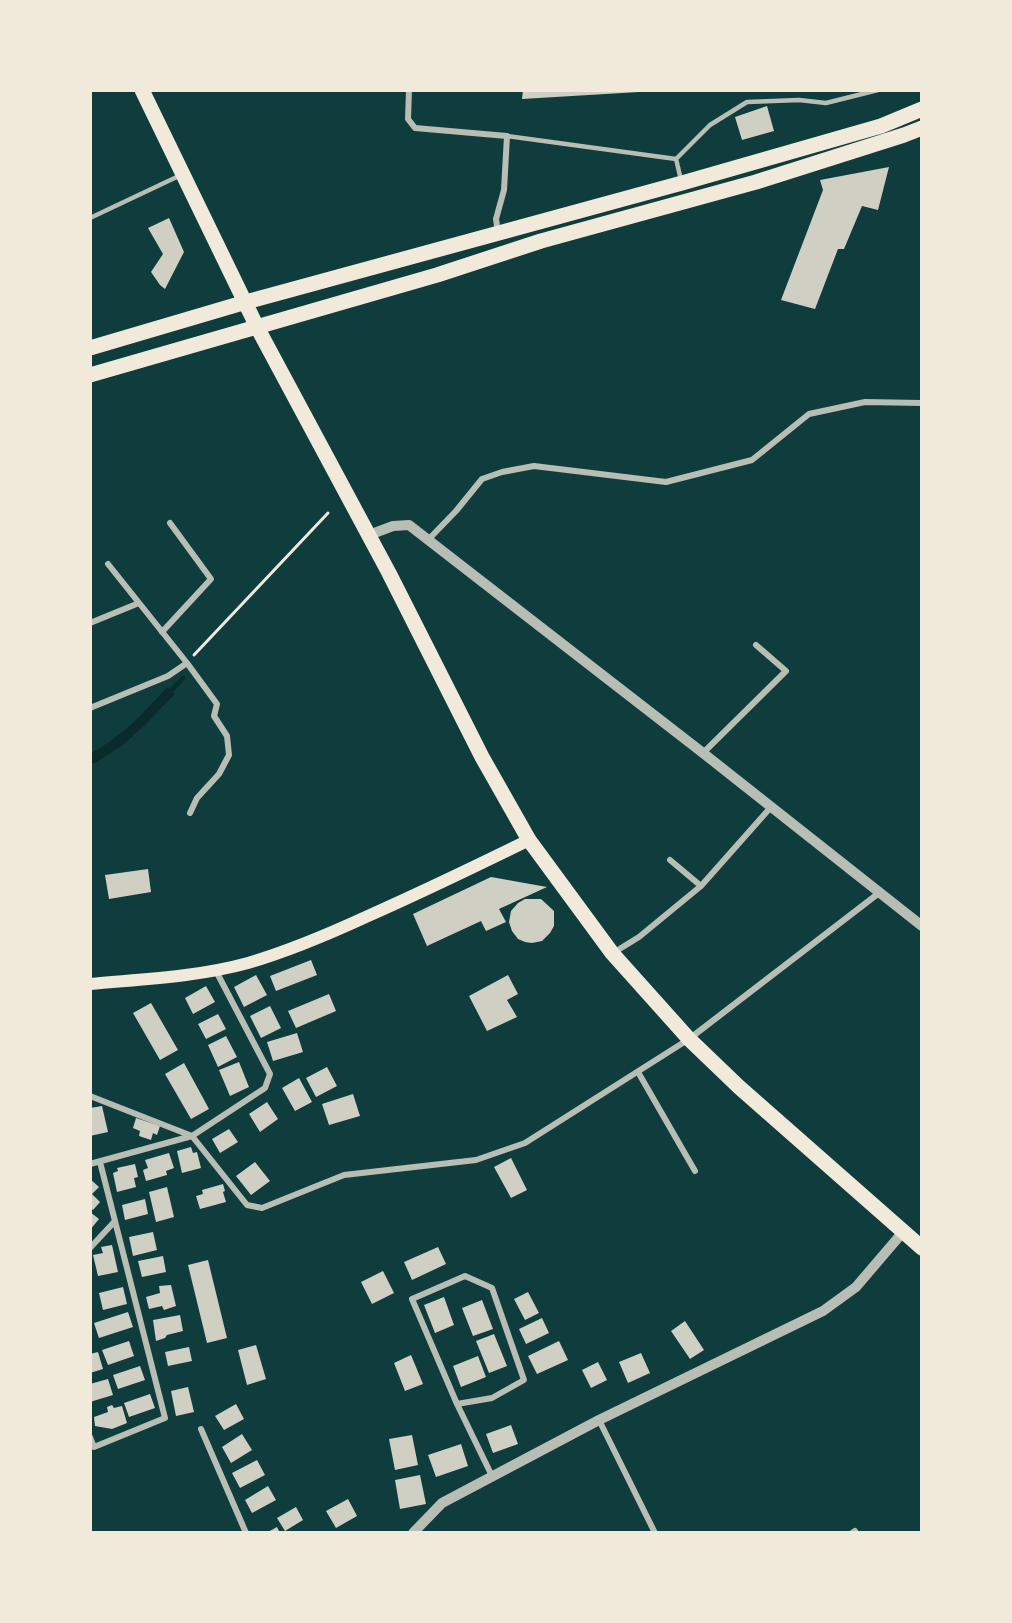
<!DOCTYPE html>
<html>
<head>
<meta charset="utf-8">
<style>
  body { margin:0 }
  #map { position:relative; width:1012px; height:1623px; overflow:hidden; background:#0f3d3e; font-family:Commissioner,sans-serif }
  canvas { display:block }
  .frame { position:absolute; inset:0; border:92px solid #f1e9da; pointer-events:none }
</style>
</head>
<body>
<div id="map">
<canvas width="1012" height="1623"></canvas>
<div class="frame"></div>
</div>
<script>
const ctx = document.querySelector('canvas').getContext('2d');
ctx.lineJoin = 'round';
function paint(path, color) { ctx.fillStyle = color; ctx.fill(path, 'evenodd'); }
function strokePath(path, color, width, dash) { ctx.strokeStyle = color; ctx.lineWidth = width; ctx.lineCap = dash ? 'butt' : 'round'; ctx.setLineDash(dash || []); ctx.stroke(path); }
paint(new Path2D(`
  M 167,687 L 175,694 L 145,725 L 123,745 L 95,763 L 90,764 L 90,754 C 121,737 144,713 167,687 Z`), '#0a2a2b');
strokePath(new Path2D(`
  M 167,695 L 183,678`), '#0a2a2b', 4.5);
paint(new Path2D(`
  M 523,90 L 639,90 L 639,92 L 522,99 Z
  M 767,106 L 774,131 L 742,140 L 735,117 Z
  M 889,167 L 878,210 L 862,206 L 844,249 L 838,249 L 815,309 L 781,300 L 823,190 L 820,180 Z
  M 169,218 L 184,252 L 165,289 L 160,285 L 151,272 L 163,254 L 148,228 Z
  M 148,869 L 151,892 L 109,899 L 105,875 Z
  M 491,877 L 547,887 L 499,909 L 506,922 L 486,931 L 481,921 L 427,946 L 413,914 Z
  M 525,899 L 541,899 L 554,911 L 554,926 L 550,933 L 542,941 L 532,943 L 525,942 L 518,939 L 512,931 L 509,922 L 511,911 L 518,903 Z
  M 311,960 L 317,975 L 276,991 L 270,976 Z
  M 256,975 L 267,995 L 244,1007 L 234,987 Z
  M 508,975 L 518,994 L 507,1000 L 517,1017 L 487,1031 L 469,996 Z
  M 206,986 L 215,1002 L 193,1014 L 185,998 Z
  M 329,994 L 336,1011 L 296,1028 L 288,1011 Z
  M 151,1003 L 178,1050 L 160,1060 L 133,1013 Z
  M 270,1006 L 281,1028 L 261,1038 L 250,1016 Z
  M 218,1014 L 226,1029 L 206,1039 L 198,1024 Z
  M 297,1033 L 303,1052 L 273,1061 L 267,1042 Z
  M 226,1036 L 237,1057 L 218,1067 L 208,1045 Z
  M 239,1062 L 249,1087 L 230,1096 L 219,1070 Z
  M 184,1063 L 209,1109 L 191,1119 L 165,1074 Z
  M 327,1067 L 337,1086 L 316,1097 L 306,1078 Z
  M 299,1078 L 312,1102 L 295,1111 L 282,1088 Z
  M 353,1094 L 360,1116 L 329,1125 L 322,1104 Z
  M 267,1102 L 278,1119 L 260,1132 L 249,1114 Z
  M 102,1106 L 108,1132 L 90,1136 L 90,1108 Z
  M 136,1118 L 160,1126 L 157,1135 L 153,1133 L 151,1140 L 139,1136 L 140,1131 L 133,1128 Z
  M 229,1129 L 238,1142 L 220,1153 L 212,1139 Z
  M 191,1147 L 193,1153 L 197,1152 L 201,1168 L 182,1173 L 177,1151 Z
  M 169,1153 L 174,1168 L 166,1171 L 167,1175 L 146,1181 L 143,1170 L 148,1168 L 145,1160 Z
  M 511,1158 L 527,1190 L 511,1198 L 494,1167 Z
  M 255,1162 L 270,1181 L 251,1195 L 236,1176 Z
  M 135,1164 L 138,1177 L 134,1178 L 136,1187 L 117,1192 L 113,1173 L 118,1171 L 117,1168 Z
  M 90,1179 L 99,1187 L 92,1194 L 100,1202 L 93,1210 L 90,1208 Z
  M 223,1184 L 225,1191 L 223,1192 L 226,1202 L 200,1209 L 196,1196 L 203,1194 L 202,1190 Z
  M 167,1187 L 174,1217 L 156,1222 L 149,1192 Z
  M 145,1199 L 148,1214 L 125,1220 L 122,1205 Z
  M 90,1212 L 99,1219 L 90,1230 Z
  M 153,1232 L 157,1250 L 133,1256 L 129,1237 Z
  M 112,1245 L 118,1272 L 98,1276 L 93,1255 L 103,1253 L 101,1247 Z
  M 438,1247 L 446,1264 L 412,1280 L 404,1262 Z
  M 163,1256 L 166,1272 L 142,1277 L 138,1261 Z
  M 208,1260 L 227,1338 L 207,1343 L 188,1265 Z
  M 383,1271 L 394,1293 L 372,1304 L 361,1282 Z
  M 171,1285 L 176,1306 L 164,1310 L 162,1306 L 149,1309 L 146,1297 L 160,1293 L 159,1286 Z
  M 123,1287 L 127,1304 L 103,1310 L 99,1293 Z
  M 528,1292 L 539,1313 L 525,1320 L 514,1299 Z
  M 444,1297 L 454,1325 L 435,1333 L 424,1305 Z
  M 482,1300 L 493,1329 L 473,1336 L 462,1308 Z
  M 128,1312 L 133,1327 L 99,1338 L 94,1323 Z
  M 180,1315 L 183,1331 L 167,1335 L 165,1338 L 156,1341 L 153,1320 Z
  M 542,1318 L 549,1333 L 526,1344 L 519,1329 Z
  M 685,1321 L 704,1350 L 690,1359 L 671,1331 Z
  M 494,1334 L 507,1366 L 489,1373 L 476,1341 Z
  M 129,1341 L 134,1356 L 108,1365 L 102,1350 Z
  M 559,1341 L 568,1360 L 537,1374 L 528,1356 Z
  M 256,1345 L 266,1379 L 247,1385 L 238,1350 Z
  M 189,1347 L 192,1361 L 168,1366 L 165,1352 Z
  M 98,1352 L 103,1369 L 90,1373 L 90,1354 Z
  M 641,1353 L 650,1373 L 628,1383 L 619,1362 Z
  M 411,1355 L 423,1384 L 405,1391 L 394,1363 Z
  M 478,1356 L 486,1377 L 461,1387 L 453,1366 Z
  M 598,1362 L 607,1380 L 591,1388 L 582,1370 Z
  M 140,1366 L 145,1380 L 118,1389 L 113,1375 Z
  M 108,1379 L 113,1395 L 90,1402 L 90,1384 Z
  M 188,1387 L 194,1412 L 176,1416 L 171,1391 Z
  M 150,1394 L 155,1408 L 129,1417 L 124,1403 Z
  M 236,1404 L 244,1419 L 224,1430 L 215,1416 Z
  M 112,1405 L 114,1408 L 122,1406 L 127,1423 L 112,1429 L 95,1426 L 94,1417 L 108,1412 L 107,1407 Z
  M 511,1425 L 518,1444 L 493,1453 L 486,1434 Z
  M 242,1434 L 252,1450 L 231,1463 L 222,1447 Z
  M 412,1435 L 418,1465 L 395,1470 L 389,1439 Z
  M 461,1444 L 468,1466 L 436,1477 L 428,1455 Z
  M 257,1460 L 265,1475 L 240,1488 L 232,1473 Z
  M 420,1475 L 426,1504 L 400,1509 L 395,1480 Z
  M 268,1486 L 276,1500 L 252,1513 L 245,1500 Z
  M 348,1499 L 357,1516 L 336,1528 L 326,1511 Z
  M 296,1507 L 303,1520 L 285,1531 L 277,1518 Z
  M 277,1527 L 280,1533 L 266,1533 Z`), '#cfcfc3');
strokePath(new Path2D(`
  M 194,655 L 328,513`), '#f1e9da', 3);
strokePath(new Path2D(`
  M 507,136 L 676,159 L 681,180
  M 676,159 L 710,125 L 747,102 L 799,100 L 826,103 L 878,90
  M 90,218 L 181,175`), '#b8beb3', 4.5);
strokePath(new Path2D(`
  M 409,90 L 408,119 L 415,128 L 507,136 L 504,190 L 496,219 L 498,233
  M 428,540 L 456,511 L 482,479 L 502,472 L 534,466 L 666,482 L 752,460 L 809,414 L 865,402 L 922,403
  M 90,623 L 139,603
  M 162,632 L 211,579 L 170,523
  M 187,663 L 217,704 L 214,716 L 227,736 L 229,755 L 219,774 L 197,798 L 190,813
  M 90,708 L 168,676 L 187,663 L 108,564
  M 703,753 L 786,671 L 756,645
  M 670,860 L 701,886
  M 613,953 L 639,937 L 701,886 L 771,807
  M 638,1072 L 695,1171
  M 90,1096 L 192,1136 L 265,1088 L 270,1074 L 216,971
  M 90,1164 L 192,1136 L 247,1205 L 262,1208 L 344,1175 L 476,1160 L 525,1143 L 689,1039 L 879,893
  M 90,1248 L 115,1221
  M 457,1404 L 492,1398 L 524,1380 L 492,1288 L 465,1276 L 412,1299 L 457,1404 L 492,1476
  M 599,1420 L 655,1533
  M 201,1429 L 246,1533
  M 90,1437 L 94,1447 L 165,1418 L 100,1162
  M 852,1533 L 855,1531 L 856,1533`), '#b8beb3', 6);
strokePath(new Path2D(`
  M 369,535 L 393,526 L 409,525 L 703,753 L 922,926
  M 413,1533 L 442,1503 L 599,1420 L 823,1311 L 856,1287 L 903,1232`), '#b8beb3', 10);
strokePath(new Path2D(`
  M 90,984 C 143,979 197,977 248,963 C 289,951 329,934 368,916 C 422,892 476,866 529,840`), '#f1e9da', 12);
strokePath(new Path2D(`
  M 90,348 L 246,302 L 682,183 L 881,126 L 922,109
  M 90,375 L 437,275 L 541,241 L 756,182 L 904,135 L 922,128`), '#f1e9da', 15);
strokePath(new Path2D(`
  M 142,90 L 257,327 L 389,573 L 482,757 L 529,840 L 612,953 L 689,1039 L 739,1087 L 922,1248`), '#f1e9da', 15);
</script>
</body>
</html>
